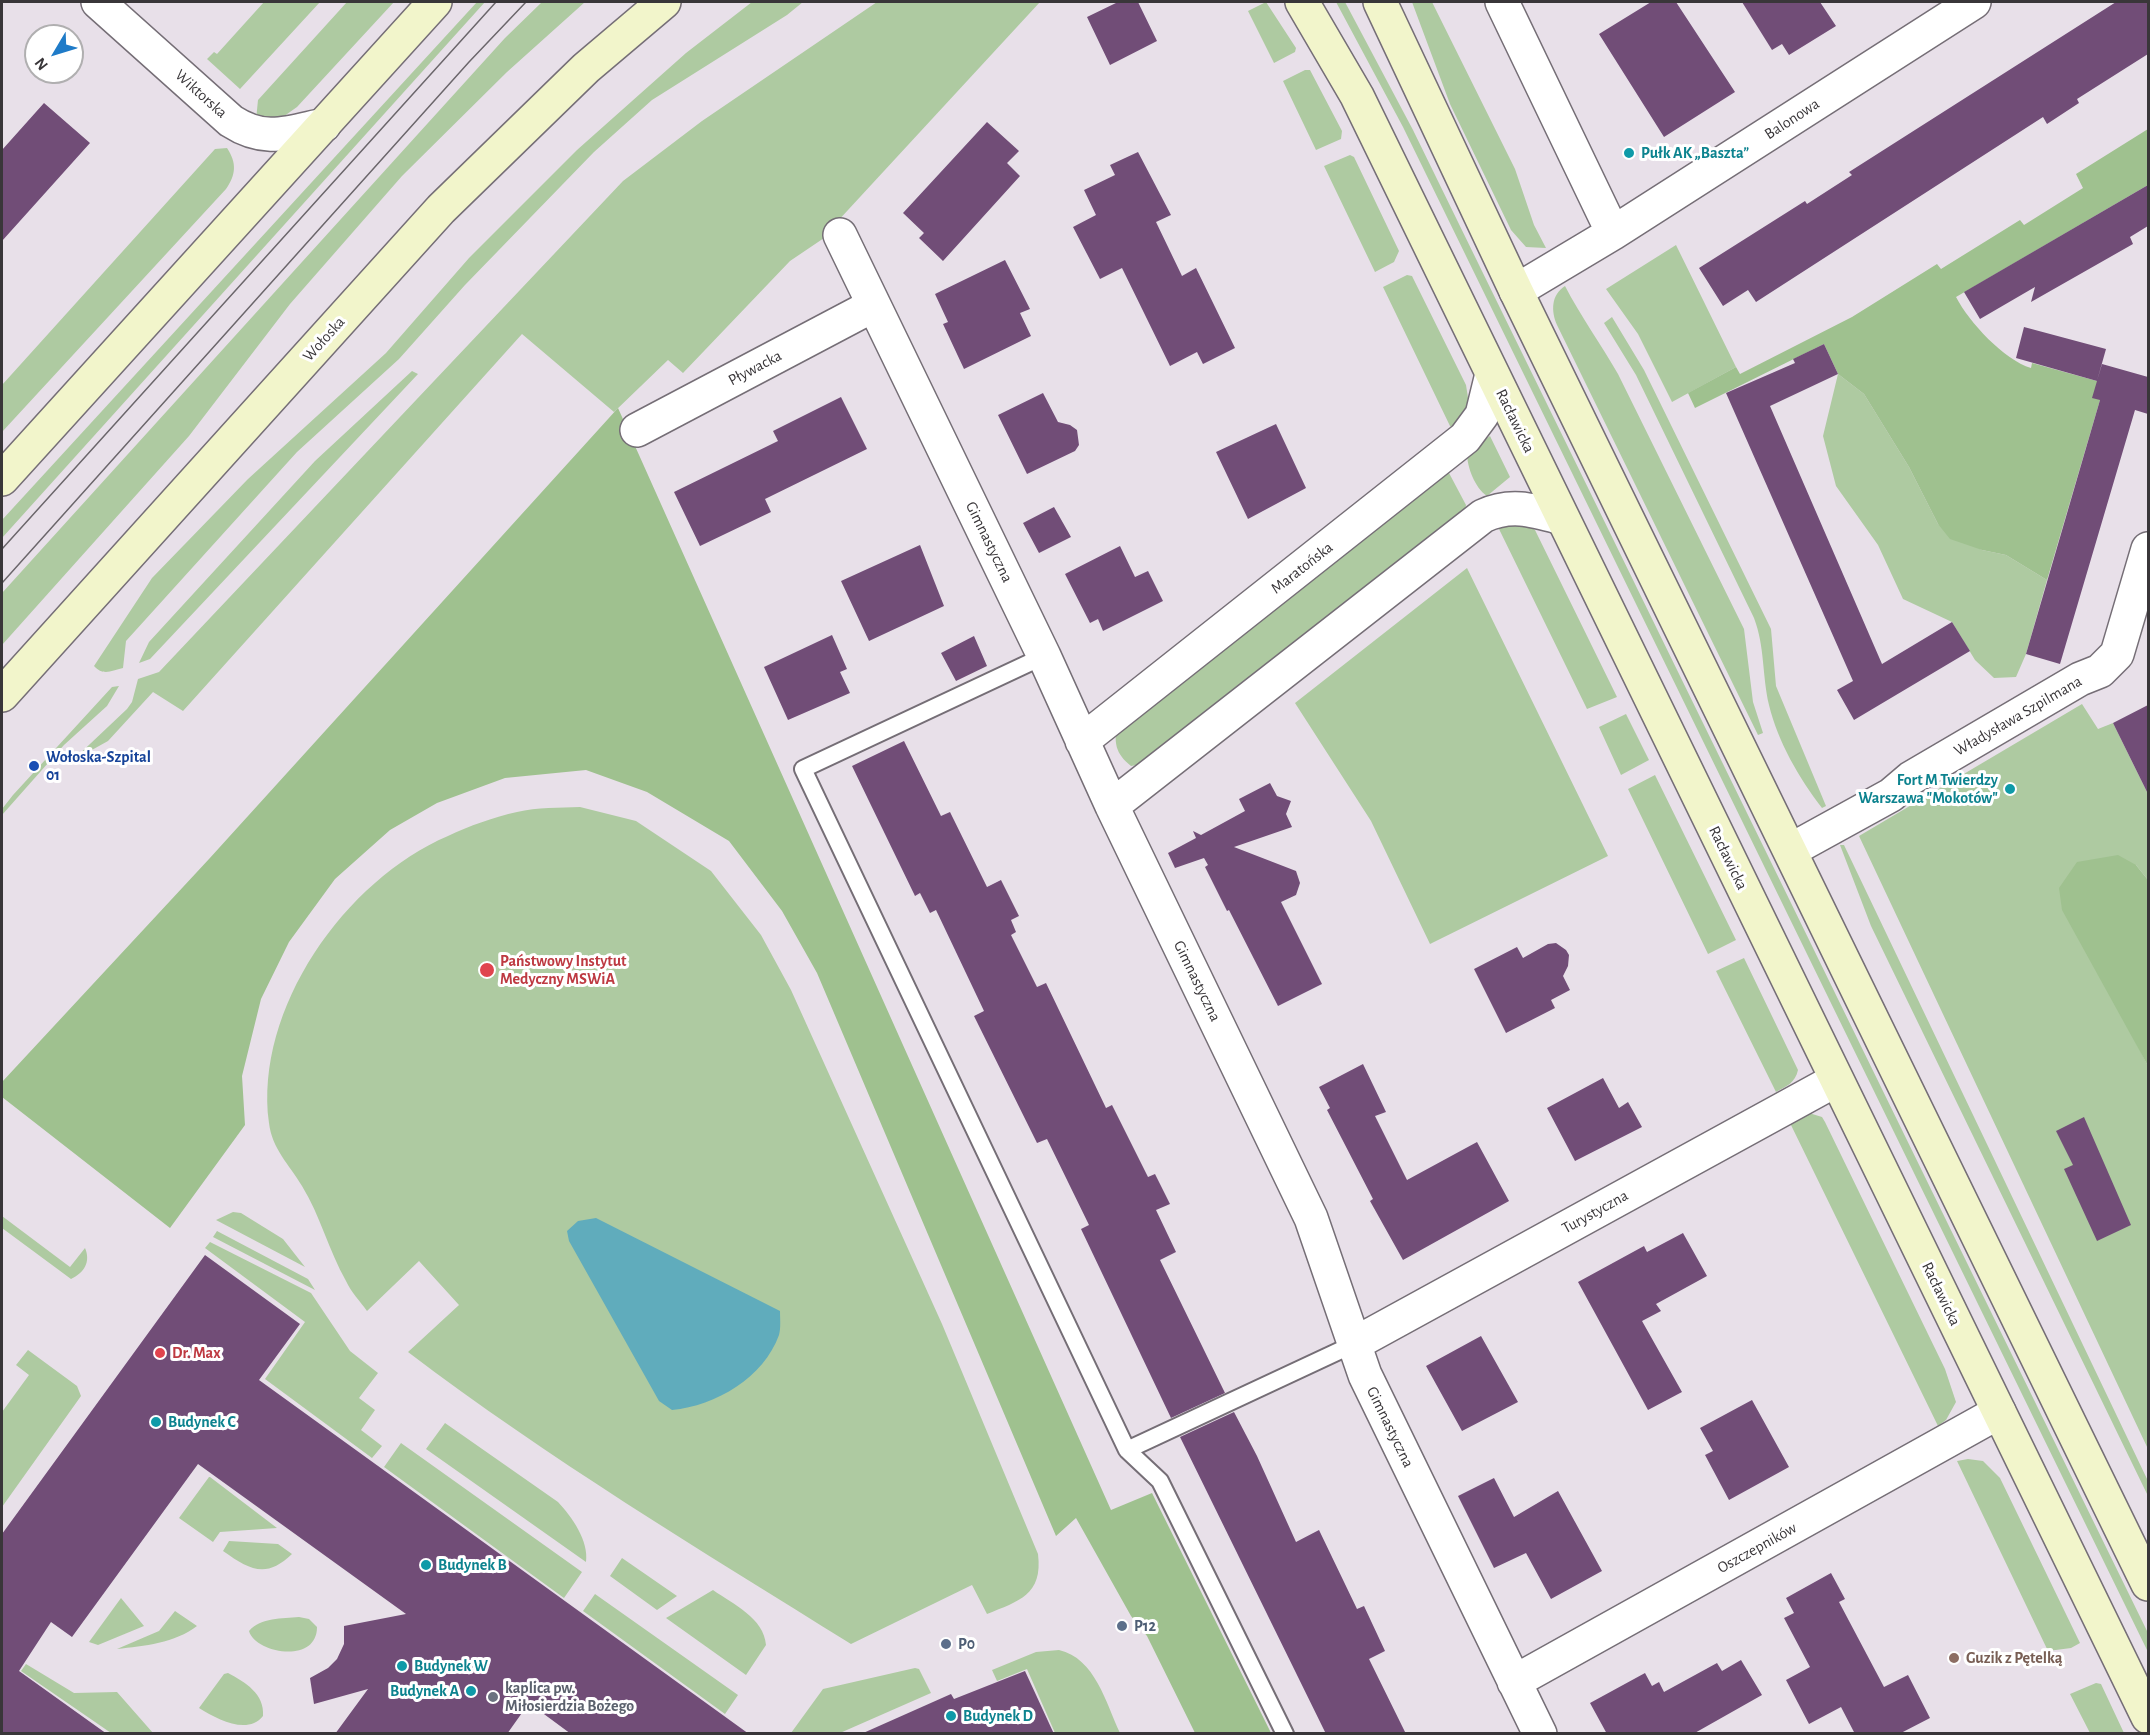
<!DOCTYPE html>
<html>
<head>
<meta charset="utf-8">
<style>
  body { margin:0 }
  #map { position:relative; width:2150px; height:1735px; overflow:hidden; background:#e8e0e9; font-family:"Alegreya Sans",sans-serif }
  canvas { display:block }
  .frame { position:absolute; inset:0; border:3px solid #393639; pointer-events:none }
  .north { position:absolute; left:24px; top:24px; width:60px; height:60px; box-sizing:border-box; background:#fff; border:2px solid #b0afb0; border-radius:50%; rotate:232deg; font-size:16px; font-weight:700; line-height:24px; text-align:center; color:#393639 }
  .north::after { content:''; display:block; margin:auto; width:21px; height:27px; background:#1f7bc8; clip-path:polygon(50% 0,100% 100%,50% 72%,0 100%) }
</style>
</head>
<body>
<div id="map">
<canvas width="2150" height="1735"></canvas>
<div class="frame"></div>
<div class="north">N</div>
</div>
<script>
const ctx = document.querySelector('canvas').getContext('2d');
ctx.lineJoin = 'round';
function paint(path, color) { ctx.fillStyle = color; ctx.fill(path, 'evenodd'); }
function strokePath(path, color, width, dash) { ctx.strokeStyle = color; ctx.lineWidth = width; ctx.lineCap = dash ? 'butt' : 'round'; ctx.setLineDash(dash || []); ctx.stroke(path); }
function label(font, color, halo, rows, align = 'center') {
  ctx.font = font + ' "Alegreya Sans",sans-serif'; ctx.lineWidth = 6; ctx.setLineDash([]); ctx.textBaseline = 'middle'; ctx.strokeStyle = halo; ctx.fillStyle = color; for (const [text, x, y, turn = 0] of rows) {
    ctx.save(); ctx.translate(x, y); ctx.rotate((+turn || 0) * Math.PI / 180); ctx.textAlign = isNaN(turn) ? turn : align; if (halo) ctx.strokeText(text, 0, 0); ctx.fillText(text, 0, 0); ctx.restore();
  }
}
paint(new Path2D(`
  M 264,2 L 320,2 L 240,89 L 207,59 L 214,52 L 217,54 Z
  M 347,2 L 394,2 L 297,107 L 280,119 L 256,120 L 258,100 Z
  M 477,2 L 485,2 L 2,538 L 2,520 Z
  M 542,2 L 585,2 L 507,72 L 402,176 L 290,304 L 189,436 L 2,645 L 2,593 L 505,38 Z
  M 752,2 L 803,2 L 787,15 L 652,100 L 594,152 L 465,285 L 399,359 L 297,452 L 126,641 L 123,668 C 111,671 103,676 94,666 L 152,578 L 248,479 L 386,353 L 469,258 L 577,150 L 686,53 Z
  M 877,2 L 1040,2 L 836,223 L 827,236 L 790,261 L 683,373 L 668,360 L 614,412 L 522,334 L 183,711 L 153,692 L 108,741 L 72,761 L 127,709 L 132,702 L 138,679 L 159,672 L 623,181 L 702,121 Z
  M 1266,2 L 1296,48 L 1295,52 L 1274,63 L 1248,11 Z
  M 1336,2 L 1345,2 L 1413,130 L 2148,1633 L 2148,1652 L 1403,127 Z
  M 1412,2 L 1432,2 L 1515,169 L 1534,225 L 1546,248 L 1526,247 L 1511,230 L 1450,104 Z
  M 1305,70 L 1310,70 L 1342,131 L 1341,139 L 1316,150 L 1283,81 Z
  M 227,148 C 237,163 236,175 226,189 L 2,432 L 2,385 L 215,149 Z
  M 1350,155 L 1354,157 L 1399,251 L 1394,262 L 1375,272 L 1324,166 Z
  M 1676,245 L 1736,367 L 1672,402 L 1638,334 L 1606,289 Z
  M 1407,275 L 1412,276 L 1466,385 L 1469,404 L 1455,430 L 1450,426 L 1383,287 Z
  M 1565,286 C 1581,317 1601,344 1618,374 L 1744,629 L 1753,702 L 1763,733 L 1758,735 L 1557,325 C 1551,311 1551,295 1565,286 Z
  M 1612,317 L 1644,370 L 1771,629 L 1776,686 L 1826,806 L 1822,808 C 1799,778 1778,742 1769,705 C 1762,675 1765,647 1754,618 L 1636,375 L 1604,323 Z
  M 412,371 L 418,374 L 150,659 L 139,663 L 149,642 L 315,461 Z
  M 1838,374 L 1864,394 L 1909,467 L 1938,524 L 1982,550 L 2006,555 L 2047,580 L 2026,654 L 2016,677 L 1994,678 L 1975,660 L 1952,622 L 1903,599 L 1878,545 L 1836,486 L 1823,436 Z
  M 1490,436 L 1510,477 L 1487,496 C 1475,488 1467,467 1467,453 Z
  M 1440,472 L 1449,473 L 1466,505 L 1463,518 L 1149,763 L 1131,766 C 1115,753 1114,743 1117,723 Z
  M 1500,520 L 1526,523 L 1535,530 L 1617,697 L 1587,709 L 1499,529 Z
  M 1467,568 L 1608,856 L 1430,944 L 1371,821 L 1295,703 Z
  M 119,686 L 107,706 L 64,745 L 2,815 L 2,809 L 13,795 L 112,687 Z
  M 2082,704 L 2098,729 L 2113,723 L 2148,794 L 2148,880 L 2136,865 L 2114,1000 L 2148,1066 L 2148,1449 L 1859,836 Z
  M 1626,714 L 1649,760 L 1621,775 L 1599,727 Z
  M 1655,775 L 1736,940 L 1708,954 L 1628,789 Z
  M 580,807 L 636,821 L 711,871 L 761,935 L 791,990 L 942,1324 L 1038,1554 C 1043,1595 1019,1601 987,1614 L 972,1585 L 851,1644 C 700,1550 549,1459 408,1352 L 459,1305 L 419,1261 L 367,1311 C 360,1301 351,1292 346,1281 C 329,1251 320,1215 302,1186 C 289,1164 272,1149 269,1123 C 254,1009 345,880 448,836 C 469,826 494,817 517,812 C 537,807 560,808 580,807 Z
  M 1840,845 L 1844,845 L 2148,1481 L 2148,1496 L 1871,926 Z
  M 1744,958 L 1798,1070 C 1795,1083 1787,1086 1776,1092 L 1716,971 Z
  M 1809,1113 L 1822,1117 L 1825,1122 L 1945,1369 L 1956,1402 L 1946,1420 L 1938,1426 L 1790,1123 Z
  M 233,1212 L 241,1213 L 283,1239 L 305,1267 L 216,1220 Z
  M 2,1216 L 70,1267 L 85,1248 C 91,1262 84,1273 71,1279 L 2,1228 Z
  M 217,1231 L 308,1279 L 315,1290 L 213,1237 Z
  M 210,1242 L 311,1293 L 350,1351 L 378,1373 L 359,1398 L 375,1410 L 361,1430 L 382,1446 L 372,1458 L 265,1379 L 305,1322 L 205,1248 Z
  M 28,1350 L 77,1386 L 81,1396 L 2,1507 L 2,1412 L 29,1375 L 16,1365 Z
  M 445,1423 L 558,1502 C 572,1517 589,1541 586,1562 L 426,1449 Z
  M 401,1443 L 582,1572 L 564,1598 L 384,1467 Z
  M 1968,1459 L 1983,1461 L 2000,1478 L 2080,1643 L 2071,1648 L 2048,1651 L 1957,1461 Z
  M 209,1477 L 210,1477 L 277,1528 L 220,1532 L 213,1542 L 179,1518 Z
  M 229,1541 L 278,1544 L 292,1554 C 266,1579 250,1570 223,1551 Z
  M 622,1558 L 677,1596 L 657,1610 L 610,1576 Z
  M 713,1590 C 733,1604 764,1618 766,1645 L 746,1675 L 666,1618 Z
  M 595,1594 L 738,1695 L 725,1714 L 583,1611 Z
  M 121,1598 L 144,1626 L 98,1645 L 89,1642 Z
  M 175,1611 L 197,1626 C 175,1643 144,1646 117,1649 L 159,1631 Z
  M 299,1617 L 309,1619 L 317,1627 C 317,1665 255,1653 249,1631 C 261,1617 282,1619 299,1617 Z
  M 1059,1650 C 1095,1658 1106,1703 1120,1733 L 1055,1733 L 1027,1669 L 997,1681 L 992,1670 L 1036,1652 Z
  M 26,1664 L 74,1693 L 117,1692 L 153,1733 L 111,1733 L 21,1671 Z
  M 915,1668 L 919,1669 L 931,1693 L 840,1733 L 791,1733 L 823,1689 Z
  M 228,1673 C 245,1682 265,1694 263,1716 C 248,1735 218,1720 199,1708 L 224,1674 Z
  M 2096,1683 L 2101,1684 L 2124,1733 L 2090,1733 L 2070,1694 Z`), '#aecaa1');
paint(new Path2D(`
  M 2148,129 L 2148,185 L 1956,297 C 1969,322 2004,360 2031,368 L 2032,363 L 2097,381 L 2100,400 L 2047,580 L 2006,555 L 1982,550 L 1950,539 L 1938,524 L 1909,467 L 1864,394 L 1838,374 L 1824,344 L 1695,408 L 1688,393 L 1736,367 L 1740,374 L 1852,317 L 1937,264 L 1941,269 L 2020,220 L 2024,225 L 2083,188 L 2076,174 Z
  M 618,408 L 1111,1510 L 1152,1493 L 1271,1733 L 1195,1733 L 1147,1636 L 1131,1616 L 1076,1518 L 1056,1536 L 817,973 L 782,911 L 729,841 L 647,792 L 586,770 L 505,778 L 437,803 L 390,830 L 335,879 L 289,942 L 261,999 L 242,1076 L 245,1125 L 170,1228 L 2,1097 L 2,1082 L 209,859 Z
  M 2118,855 L 2136,865 L 2148,880 L 2148,1066 L 2062,910 L 2059,888 L 2077,862 Z`), '#9fc18f');
paint(new Path2D(`
  M 596,1218 L 780,1311 C 780,1319 781,1328 779,1335 C 764,1377 716,1406 672,1410 L 659,1401 L 569,1241 L 567,1231 L 578,1221 Z`), '#60acbc');
paint(new Path2D(`
  M 1118,2 L 1138,2 L 1157,41 L 1110,65 L 1087,17 Z
  M 1651,2 L 1676,2 L 1735,92 L 1664,137 L 1599,34 Z
  M 1742,2 L 1820,2 L 1836,26 L 1789,55 L 1782,44 L 1772,50 Z
  M 2116,2 L 2148,2 L 2148,54 L 2077,99 L 2079,103 L 2047,124 L 2043,117 L 1756,302 L 1748,290 L 1723,306 L 1699,268 L 1805,201 L 1807,204 L 1852,175 L 1849,172 Z
  M 44,103 L 90,143 L 2,241 L 2,150 Z
  M 987,122 L 1019,151 L 1007,163 L 1020,176 L 943,261 L 919,238 L 924,233 L 903,213 Z
  M 1138,152 L 1171,215 L 1156,222 L 1182,276 L 1196,268 L 1235,348 L 1203,364 L 1197,352 L 1170,366 L 1122,268 L 1100,279 L 1073,227 L 1096,215 L 1084,190 L 1115,175 L 1110,165 Z
  M 2148,185 L 2148,226 L 2130,237 L 2133,244 L 2031,302 L 2035,287 L 1980,319 L 1964,292 Z
  M 1005,260 L 1030,309 L 1020,313 L 1031,336 L 964,369 L 943,324 L 948,322 L 935,294 Z
  M 2024,327 L 2106,349 L 2097,381 L 2016,358 Z
  M 1824,344 L 1838,374 L 1770,406 L 1882,664 L 1952,622 L 1970,651 L 1854,720 L 1837,690 L 1853,681 L 1726,393 L 1795,363 L 1793,359 Z
  M 2102,364 L 2148,377 L 2148,414 L 2135,410 L 2060,664 L 2026,654 L 2100,400 L 2092,398 Z
  M 1043,393 L 1058,422 L 1070,425 L 1077,430 L 1079,445 L 1075,451 L 1027,474 L 998,415 Z
  M 841,397 L 867,449 L 765,499 L 771,512 L 700,546 L 674,492 L 778,441 L 773,431 Z
  M 1276,424 L 1306,488 L 1248,519 L 1216,452 Z
  M 1054,507 L 1071,537 L 1039,553 L 1023,523 Z
  M 920,545 L 944,606 L 869,641 L 841,581 Z
  M 1120,546 L 1135,577 L 1148,571 L 1163,601 L 1103,631 L 1098,619 L 1090,623 L 1065,574 Z
  M 832,635 L 847,669 L 840,672 L 850,693 L 788,720 L 764,667 Z
  M 974,636 L 987,666 L 956,681 L 941,653 Z
  M 2148,705 L 2148,794 L 2113,723 Z
  M 904,741 L 941,816 L 950,812 L 987,887 L 1001,880 L 1019,916 L 1011,920 L 1016,932 L 1011,935 L 1037,987 L 1046,983 L 1106,1108 L 1112,1105 L 1148,1177 L 1155,1174 L 1170,1204 L 1156,1210 L 1176,1252 L 1160,1260 L 1225,1393 L 1171,1418 L 1081,1229 L 1089,1225 L 1047,1139 L 1037,1143 L 974,1016 L 984,1011 L 936,910 L 930,913 L 920,893 L 915,896 L 852,766 Z
  M 1270,783 L 1277,796 L 1291,801 L 1286,814 L 1292,827 L 1234,847 L 1296,871 L 1300,883 L 1296,895 L 1281,902 L 1322,984 L 1278,1006 L 1229,910 L 1227,911 L 1205,867 L 1208,865 L 1204,858 L 1175,868 L 1168,853 L 1196,838 L 1193,831 L 1201,835 L 1245,811 L 1239,799 Z
  M 1556,943 L 1566,950 L 1569,955 L 1568,966 L 1563,976 L 1570,990 L 1551,1000 L 1555,1008 L 1506,1033 L 1474,969 L 1517,947 L 1523,958 L 1548,944 Z
  M 1363,1064 L 1386,1112 L 1375,1116 L 1407,1180 L 1477,1142 L 1509,1201 L 1403,1260 L 1370,1201 L 1373,1199 L 1327,1110 L 1330,1108 L 1319,1087 Z
  M 1603,1078 L 1619,1108 L 1628,1102 L 1642,1127 L 1575,1161 L 1547,1108 Z
  M 2084,1117 L 2131,1225 L 2097,1241 L 2064,1169 L 2073,1165 L 2056,1131 Z
  M 1683,1233 L 1707,1276 L 1656,1304 L 1661,1311 L 1642,1321 L 1682,1392 L 1648,1410 L 1578,1282 L 1644,1246 L 1647,1252 Z
  M 205,1255 L 300,1324 L 259,1380 L 749,1734 L 571,1734 L 529,1703 L 507,1734 L 335,1734 L 368,1689 L 314,1704 L 310,1678 L 328,1668 L 337,1659 L 344,1644 L 344,1626 L 406,1614 L 198,1464 L 72,1637 L 51,1622 L 19,1671 L 107,1734 L 2,1734 L 2,1534 Z
  M 1481,1336 L 1518,1402 L 1462,1431 L 1426,1366 Z
  M 1752,1400 L 1789,1467 L 1729,1500 L 1705,1455 L 1713,1451 L 1700,1428 Z
  M 1234,1412 L 1257,1456 L 1296,1542 L 1319,1530 L 1357,1609 L 1364,1606 L 1385,1651 L 1369,1659 L 1406,1734 L 1326,1734 L 1180,1437 Z
  M 1494,1478 L 1514,1517 L 1558,1491 L 1602,1571 L 1551,1599 L 1526,1553 L 1494,1568 L 1458,1496 Z
  M 1831,1573 L 1845,1599 L 1839,1602 L 1884,1687 L 1908,1675 L 1930,1718 L 1899,1734 L 1855,1734 L 1841,1707 L 1809,1724 L 1786,1680 L 1810,1667 L 1784,1618 L 1794,1613 L 1786,1598 Z
  M 1741,1660 L 1762,1695 L 1693,1734 L 1607,1734 L 1590,1703 L 1645,1673 L 1652,1686 L 1659,1682 L 1664,1692 L 1717,1663 L 1722,1671 Z
  M 1025,1671 L 1054,1734 L 861,1734 L 951,1694 L 954,1699 Z`), '#714d77');
const lane = new Path2D(`
  M 1044,656 L 803,769 L 1127,1450 L 1354,1344
  M 1127,1450 L 1160,1481 L 1285,1734`);
const street = new Path2D(`
  M 98,2 L 231,121 C 265,143 287,133 324,125
  M 1502,2 L 1613,233
  M 840,235 L 1044,656 L 1112,806 L 1311,1218 L 1365,1375 L 1540,1734
  M 1516,291 L 1613,233 L 1974,2
  M 637,430 L 872,306
  M 1082,741 L 1465,438 L 1482,415 L 1492,374
  M 1112,806 L 1483,516 C 1511,503 1533,510 1562,518
  M 1791,850 L 1891,795 L 1911,778 L 2080,679 L 2100,671 L 2117,654 L 2148,549
  M 1354,1344 L 1836,1080
  M 1514,1682 L 1999,1412`);
const secondary = new Path2D(`
  M 1302,2 L 1357,96 L 2148,1717
  M 1380,2 L 1516,291 L 2148,1584
  M 2,479 L 435,2
  M 2,695 L 441,209 L 586,68 L 664,2`);
strokePath(lane, '#756e76', 20);
strokePath(street, '#756e76', 36);
strokePath(secondary, '#756e76', 36);
strokePath(lane, '#fff', 16);
strokePath(street, '#fff', 33);
strokePath(secondary, '#f2f5cb', 33);
strokePath(new Path2D(`
  M 2,549 L 496,2
  M 2,583 L 469,62 L 526,2`), '#6b666b', 1.5);
for (const [x, y, r, color] of [
  [1629,153,6,"#0f9aa8"],
  [34,766,6,"#1a4fb4"],
  [2010,789,6,"#0f9aa8"],
  [487,970,8,"#e0444e"],
  [160,1353,6,"#e0444e"],
  [156,1422,6,"#0f9aa8"],
  [426,1565,6,"#0f9aa8"],
  [1122,1626,6,"#5c6f8a"],
  [946,1644,6,"#5c6f8a"],
  [1954,1658,6,"#8d6e63"],
  [402,1666,6,"#0f9aa8"],
  [471,1691,6,"#0f9aa8"],
  [493,1697,6,"#6b7280"],
  [951,1716,6,"#0f9aa8"]
]) { const dot = new Path2D(); dot.arc(x, y, r, 0, 2 * Math.PI); ctx.fillStyle = color; ctx.fill(dot); strokePath(dot, '#fff', 2); }
label('16px', '#393639', '#fff', [
  ["Wiktorska",201,94,42],
  ["Balonowa",1792,119,-33],
  ["Wołoska",324,339,-48],
  ["Pływacka",755,368,-28],
  ["Racławicka",1515,421,64],
  ["Gimnastyczna",989,542,64],
  ["Maratońska",1302,568,-38],
  ["Władysława Szpilmana",2018,716,-30],
  ["Racławicka",1728,858,64],
  ["Gimnastyczna",1197,981,64],
  ["Turystyczna",1595,1212,-29],
  ["Racławicka",1941,1294,64],
  ["Gimnastyczna",1390,1427,64],
  ["Oszczepników",1757,1548,-29]
]);
label('bold 16px', '#0d838f', '#fff', [
  ["Pułk AK „Baszta”",1641,153],
  ["Fort M Twierdzy",1998,780,"right"],
  ["Warszawa \"Mokotów\"",1998,798,"right"],
  ["Budynek C",168,1422],
  ["Budynek B",438,1565],
  ["Budynek W",414,1666],
  ["Budynek A",459,1691,"right"],
  ["Budynek D",963,1716]
], 'left');
label('bold 16px', '#164399', '#fff', [
  ["Wołoska-Szpital",46,757],
  ["01",46,775]
], 'left');
label('bold 16px', '#be3a42', '#fff', [
  ["Państwowy Instytut",500,961],
  ["Medyczny MSWiA",500,979],
  ["Dr. Max",172,1353]
], 'left');
label('bold 16px', '#4e5e75', '#fff', [
  ["P12",1134,1626],
  ["P0",958,1644]
], 'left');
label('bold 16px', '#785e54', '#fff', [
  ["Guzik z Pętelką",1966,1658]
], 'left');
label('bold 16px', '#5b616d', '#fff', [
  ["kaplica pw.",505,1688],
  ["Miłosierdzia Bożego",505,1706]
], 'left');
</script>
</body>
</html>
